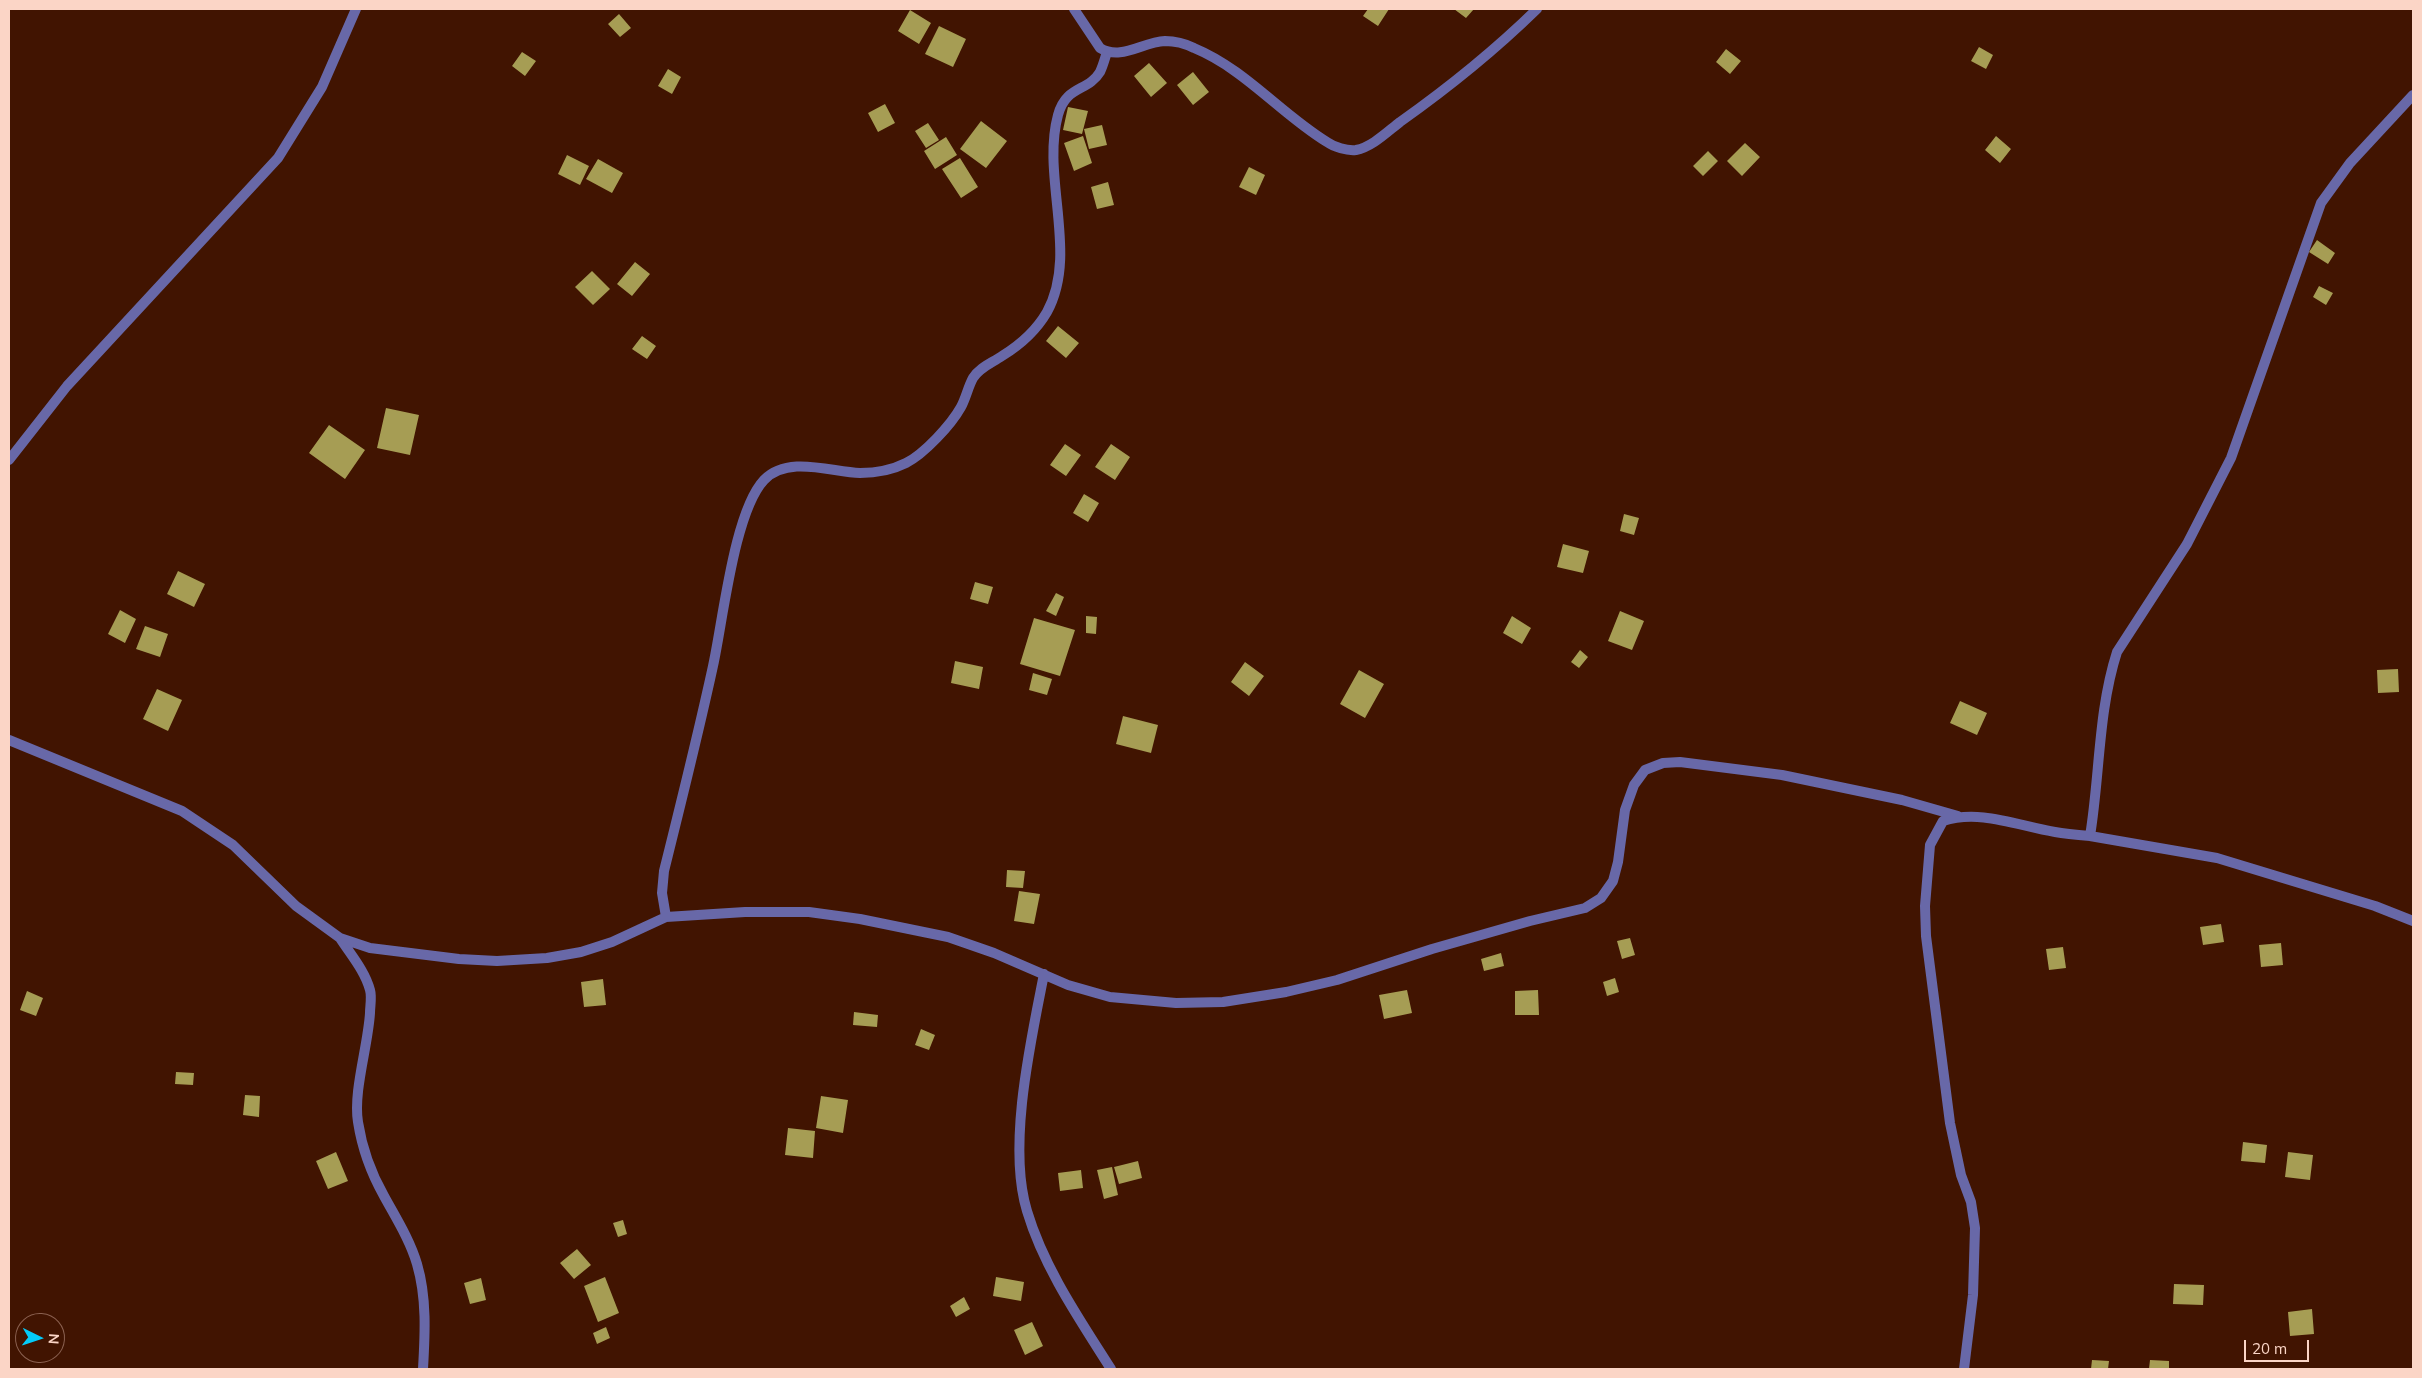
<!DOCTYPE html>
<html>
<head>
<meta charset="utf-8">
<style>
  body { margin:0 }
  #map { position:relative; width:2422px; height:1378px; overflow:hidden; background:#411401; font-family:Mulish,sans-serif }
  canvas { display:block }
  .frame { position:absolute; inset:0; border:10px solid #fbd5c6; pointer-events:none }
  .north { position:absolute; left:15px; top:1313px; width:50px; height:50px; box-sizing:border-box; background:#411401; border:1px solid #8b6150; border-radius:50%; rotate:94deg; font-size:14px; font-weight:700; line-height:20px; text-align:center; color:#fbd5c6 }
  .north::after { content:''; display:block; margin:auto; width:18px; height:22px; background:#04cbf9; clip-path:polygon(50% 0,100% 100%,50% 72%,0 100%) }
  .scale { position:absolute; left:2244px; top:1340px; width:65px; height:22px; box-sizing:border-box; border:2px solid #fbd5c6; border-top:0; padding-left:6px; font-size:15px; line-height:18px; white-space:nowrap; color:#fbd5c6; -webkit-text-stroke:4px #411401; paint-order:stroke }
</style>
</head>
<body>
<div id="map">
<canvas width="2422" height="1378"></canvas>
<div class="frame"></div>
<div class="north">N</div>
<div class="scale">20 m</div>
</div>
<script>
const ctx = document.querySelector('canvas').getContext('2d');
ctx.lineJoin = 'round';
function paint(path, color) { ctx.fillStyle = color; ctx.fill(path, 'evenodd'); }
function strokePath(path, color, width, dash) { ctx.strokeStyle = color; ctx.lineWidth = width; ctx.lineCap = dash ? 'butt' : 'round'; ctx.setLineDash(dash || []); ctx.stroke(path); }
paint(new Path2D(`
  M 1368,9 L 1389,9 L 1378,26 L 1363,16 Z
  M 1454,9 L 1474,9 L 1466,18 Z
  M 910,10 L 931,23 L 919,44 L 898,31 Z
  M 619,14 L 631,28 L 620,37 L 608,24 Z
  M 939,26 L 966,39 L 953,67 L 925,54 Z
  M 1979,47 L 1993,55 L 1986,69 L 1971,61 Z
  M 1726,49 L 1741,61 L 1730,74 L 1716,62 Z
  M 522,52 L 536,61 L 525,76 L 512,66 Z
  M 1149,63 L 1167,83 L 1151,97 L 1134,76 Z
  M 668,69 L 681,77 L 672,94 L 658,86 Z
  M 1193,72 L 1209,92 L 1193,105 L 1177,85 Z
  M 885,104 L 895,123 L 878,132 L 868,113 Z
  M 1068,107 L 1088,111 L 1082,134 L 1063,130 Z
  M 981,121 L 1007,141 L 986,168 L 960,149 Z
  M 928,123 L 939,140 L 926,148 L 915,131 Z
  M 1102,125 L 1107,145 L 1089,149 L 1084,129 Z
  M 1083,136 L 1092,163 L 1074,171 L 1064,143 Z
  M 1996,136 L 2011,149 L 2000,163 L 1985,150 Z
  M 946,137 L 957,155 L 935,169 L 924,151 Z
  M 1745,143 L 1760,157 L 1742,176 L 1727,161 Z
  M 1708,151 L 1718,161 L 1703,176 L 1693,166 Z
  M 567,155 L 589,166 L 580,185 L 558,174 Z
  M 960,158 L 978,187 L 961,198 L 942,169 Z
  M 598,159 L 623,173 L 612,193 L 586,179 Z
  M 1249,167 L 1265,175 L 1256,195 L 1239,187 Z
  M 1108,182 L 1114,205 L 1097,209 L 1091,187 Z
  M 2317,240 L 2335,253 L 2328,264 L 2309,252 Z
  M 635,262 L 650,274 L 632,296 L 617,284 Z
  M 592,271 L 610,289 L 593,305 L 575,287 Z
  M 2319,286 L 2333,293 L 2326,305 L 2313,297 Z
  M 1058,326 L 1079,343 L 1066,358 L 1046,341 Z
  M 642,336 L 656,346 L 647,359 L 632,349 Z
  M 386,408 L 419,415 L 410,455 L 377,448 Z
  M 329,425 L 365,450 L 345,479 L 309,453 Z
  M 1065,444 L 1081,455 L 1066,476 L 1050,465 Z
  M 1111,444 L 1130,457 L 1115,480 L 1095,467 Z
  M 1084,494 L 1099,503 L 1088,522 L 1073,513 Z
  M 1624,514 L 1639,518 L 1634,535 L 1620,531 Z
  M 1563,544 L 1589,551 L 1583,573 L 1557,567 Z
  M 178,571 L 205,584 L 194,607 L 167,594 Z
  M 975,582 L 993,587 L 988,604 L 970,599 Z
  M 1056,593 L 1064,597 L 1056,616 L 1046,611 Z
  M 120,610 L 136,619 L 125,643 L 108,634 Z
  M 1620,611 L 1644,621 L 1632,650 L 1608,641 Z
  M 1086,616 L 1097,617 L 1096,634 L 1086,633 Z
  M 1512,616 L 1531,628 L 1522,644 L 1503,633 Z
  M 1034,618 L 1075,630 L 1060,676 L 1020,664 Z
  M 145,626 L 168,634 L 160,657 L 136,649 Z
  M 1580,650 L 1588,657 L 1579,668 L 1571,662 Z
  M 955,661 L 983,667 L 979,689 L 951,683 Z
  M 1245,662 L 1264,676 L 1249,696 L 1231,682 Z
  M 2398,669 L 2399,692 L 2378,693 L 2377,670 Z
  M 1359,670 L 1384,684 L 1365,718 L 1340,704 Z
  M 1033,673 L 1052,679 L 1047,695 L 1029,690 Z
  M 157,689 L 182,700 L 168,731 L 143,719 Z
  M 1960,701 L 1987,713 L 1977,735 L 1950,723 Z
  M 1123,716 L 1158,725 L 1151,753 L 1116,744 Z
  M 1007,870 L 1025,871 L 1023,888 L 1006,887 Z
  M 1019,891 L 1040,894 L 1034,924 L 1014,921 Z
  M 2221,924 L 2224,942 L 2203,945 L 2200,927 Z
  M 1630,938 L 1635,955 L 1622,959 L 1617,941 Z
  M 2281,943 L 2283,965 L 2261,967 L 2259,945 Z
  M 2063,947 L 2066,968 L 2049,970 L 2046,949 Z
  M 1501,953 L 1504,966 L 1484,971 L 1481,959 Z
  M 1615,978 L 1619,992 L 1607,996 L 1603,982 Z
  M 603,979 L 606,1005 L 584,1007 L 581,982 Z
  M 1407,990 L 1412,1013 L 1384,1019 L 1379,995 Z
  M 1538,990 L 1539,1015 L 1515,1015 L 1515,991 Z
  M 27,991 L 43,998 L 36,1016 L 20,1010 Z
  M 854,1012 L 878,1015 L 877,1027 L 853,1025 Z
  M 921,1029 L 935,1035 L 929,1050 L 915,1045 Z
  M 176,1072 L 194,1073 L 193,1085 L 175,1084 Z
  M 245,1095 L 260,1096 L 259,1117 L 243,1115 Z
  M 821,1096 L 848,1100 L 843,1133 L 816,1128 Z
  M 788,1128 L 815,1131 L 813,1158 L 785,1155 Z
  M 2243,1142 L 2267,1145 L 2265,1163 L 2241,1161 Z
  M 336,1152 L 348,1181 L 328,1189 L 316,1161 Z
  M 2288,1152 L 2313,1155 L 2310,1180 L 2285,1177 Z
  M 1138,1161 L 1142,1178 L 1119,1184 L 1114,1167 Z
  M 1112,1167 L 1118,1195 L 1104,1199 L 1097,1170 Z
  M 1081,1170 L 1083,1188 L 1060,1191 L 1058,1173 Z
  M 623,1220 L 627,1234 L 618,1237 L 613,1223 Z
  M 577,1249 L 591,1265 L 574,1279 L 560,1263 Z
  M 605,1277 L 619,1313 L 598,1322 L 584,1286 Z
  M 996,1277 L 1024,1282 L 1021,1301 L 993,1296 Z
  M 481,1278 L 486,1300 L 470,1304 L 464,1283 Z
  M 2174,1284 L 2204,1285 L 2203,1305 L 2173,1304 Z
  M 964,1297 L 970,1309 L 956,1317 L 950,1306 Z
  M 2312,1309 L 2314,1334 L 2290,1336 L 2288,1312 Z
  M 1032,1322 L 1043,1346 L 1025,1355 L 1014,1330 Z
  M 606,1327 L 610,1338 L 597,1344 L 593,1333 Z
  M 2092,1360 L 2109,1361 L 2108,1369 L 2091,1369 Z
  M 2150,1360 L 2169,1361 L 2169,1369 L 2149,1369 Z`), '#a69d54');
strokePath(new Path2D(`
  M 1074,9 L 1100,48 C 1121,61 1142,42 1165,41 C 1174,41 1186,44 1194,48 C 1245,69 1281,114 1327,142 C 1334,147 1347,151 1356,150 C 1372,147 1387,132 1400,122 C 1448,88 1495,50 1537,9
  M 9,460 L 67,386 L 278,158 L 322,87 L 356,9
  M 9,740 L 182,811 L 233,845 L 296,906 L 340,938 L 370,948 L 459,959 L 497,961 L 547,958 L 581,952 L 612,942 L 666,917 L 745,912 L 809,912 L 860,919 L 948,937 L 994,953 L 1068,985 L 1110,997 L 1176,1003 L 1223,1002 L 1286,992 L 1337,980 L 1432,949 L 1530,921 L 1585,908 L 1601,898 L 1613,881 L 1618,862 L 1625,810 L 1634,785 L 1645,770 L 1663,763 L 1680,762 L 1782,775 L 1902,800 L 1958,816
  M 2090,836 L 2217,858 L 2375,906 L 2413,921
  M 666,917 L 662,893 L 664,871 C 681,803 698,735 713,666 C 723,621 734,512 764,480 C 788,455 831,472 860,473 C 876,473 892,470 906,463 C 924,454 951,425 961,407 C 966,398 968,387 973,378 C 980,367 992,363 1002,356 C 1020,345 1036,331 1047,312 C 1079,254 1041,177 1058,115 C 1066,85 1088,92 1100,72 C 1103,66 1105,58 1107,52
  M 340,938 C 351,955 365,971 370,990 C 372,997 370,1006 370,1013 C 368,1046 353,1092 358,1122 C 362,1148 371,1173 384,1196 C 396,1218 410,1240 417,1264 C 427,1298 425,1334 423,1369
  M 1044,974 C 1031,1040 1007,1146 1027,1211 C 1044,1268 1080,1320 1111,1369
  M 1964,1369 L 1973,1295 L 1975,1228 L 1971,1202 L 1961,1175 L 1950,1123 L 1926,936 L 1925,906 L 1930,845 L 1943,821 C 1980,809 2018,826 2055,832 C 2066,834 2078,835 2090,836 C 2100,775 2098,711 2117,652 L 2187,544 L 2231,458 L 2321,203 L 2350,163 L 2413,95`), '#6868a8', 10);
</script>
</body>
</html>
